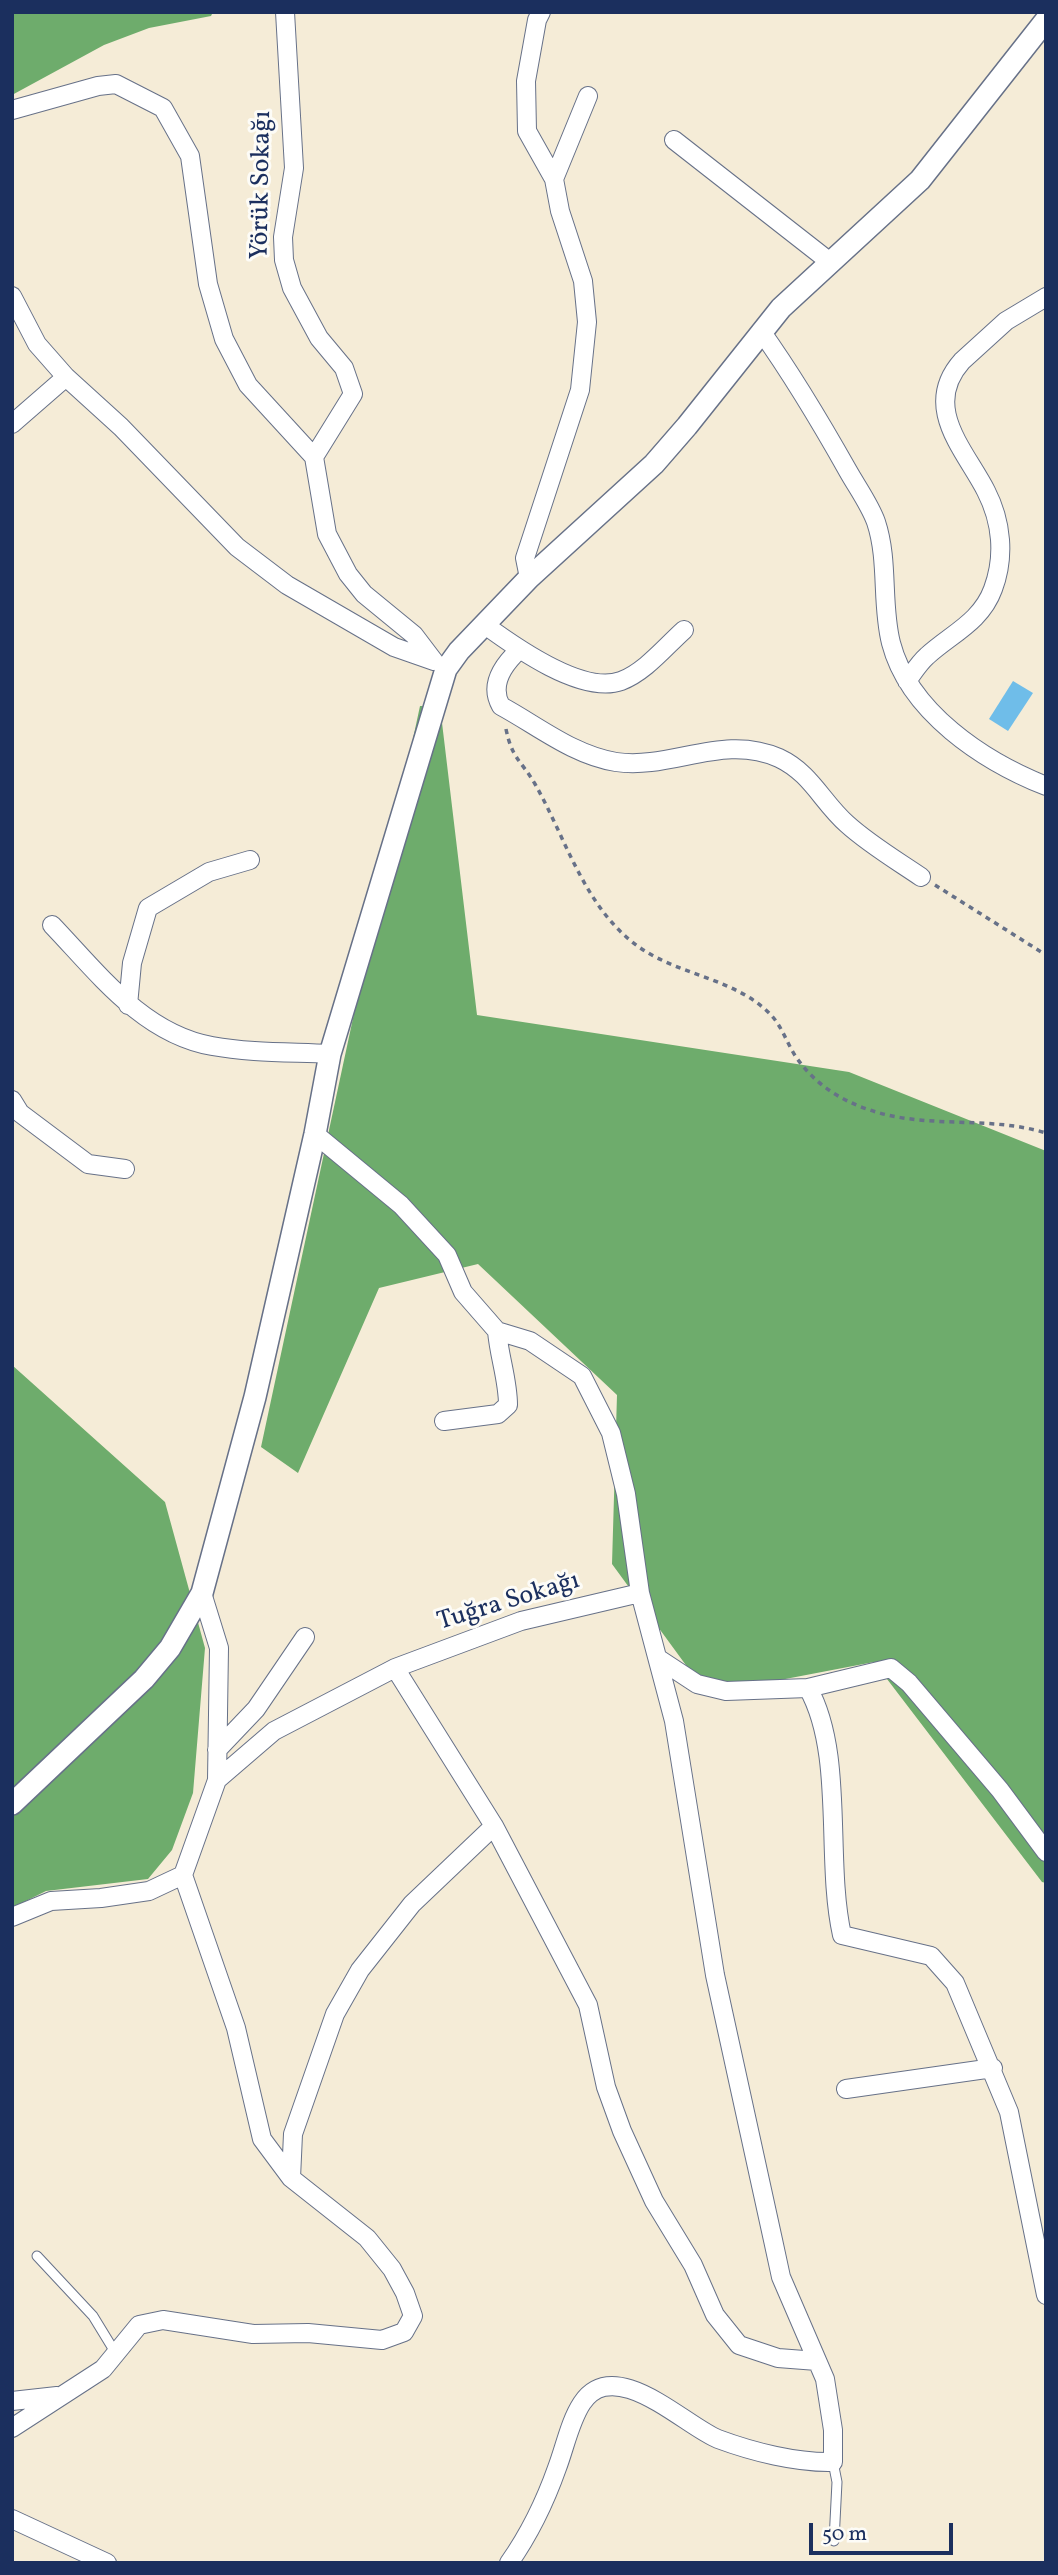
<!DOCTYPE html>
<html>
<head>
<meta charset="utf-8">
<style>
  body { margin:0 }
  #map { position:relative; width:1058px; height:2575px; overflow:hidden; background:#f5ecd7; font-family:Vollkorn,serif }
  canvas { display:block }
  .frame { position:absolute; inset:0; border:14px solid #1b2f5e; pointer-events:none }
  .scale { position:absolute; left:809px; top:2523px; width:144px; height:32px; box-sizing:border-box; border:4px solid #1b2f5e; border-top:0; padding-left:9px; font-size:21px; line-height:24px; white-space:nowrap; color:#1b2f5e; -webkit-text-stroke:5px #fdfcf7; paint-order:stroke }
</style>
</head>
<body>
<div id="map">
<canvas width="1058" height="2575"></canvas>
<div class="frame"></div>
<div class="scale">50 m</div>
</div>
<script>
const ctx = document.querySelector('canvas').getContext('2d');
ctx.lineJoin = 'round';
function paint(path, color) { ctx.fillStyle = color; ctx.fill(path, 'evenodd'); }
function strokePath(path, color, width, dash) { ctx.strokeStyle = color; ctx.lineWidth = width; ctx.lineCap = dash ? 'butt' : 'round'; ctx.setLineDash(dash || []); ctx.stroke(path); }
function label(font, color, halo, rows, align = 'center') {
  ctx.font = font + ' Vollkorn,serif'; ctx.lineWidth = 6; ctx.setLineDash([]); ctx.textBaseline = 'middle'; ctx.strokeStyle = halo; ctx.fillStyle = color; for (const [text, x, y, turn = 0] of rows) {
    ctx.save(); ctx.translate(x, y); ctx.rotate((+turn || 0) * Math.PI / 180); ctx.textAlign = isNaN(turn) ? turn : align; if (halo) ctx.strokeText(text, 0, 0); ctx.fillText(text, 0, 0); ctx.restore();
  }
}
paint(new Path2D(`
  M 12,12 L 213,12 L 211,16 L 149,28 L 104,45 L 12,95 Z
  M 420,706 L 440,706 L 477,1015 L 849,1072 L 1046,1151 L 1046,1883 L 1042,1882 L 874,1662 L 707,1694 L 612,1564 L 617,1395 L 478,1264 L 379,1288 L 298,1473 L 261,1447 Z
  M 12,1365 L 165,1502 L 205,1648 L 193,1793 L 172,1850 L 148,1879 L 46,1891 L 12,1908 Z`), '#6eac6c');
paint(new Path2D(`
  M 1013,681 L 1033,693 L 1008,731 L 989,719 Z`), '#6fbde9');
const service = new Path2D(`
  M 37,2256 L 93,2316 L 115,2352
  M 833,2462 L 837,2482 L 834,2541`);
const minor = new Path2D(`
  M 285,12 L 294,168 L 283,237 L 284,260 L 292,288 L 319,338 L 344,368 L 353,394 L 314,457
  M 541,12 L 537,20 L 526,81 L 527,131 L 554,179
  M 12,110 L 98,86 L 116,84 L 163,108 L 190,156 L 208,284 L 224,339 L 248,385 L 314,457 L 327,534 L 348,574 L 364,594 L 414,635 L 433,660
  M 674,140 L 830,262
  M 12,296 L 37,344 L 66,377 L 121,427 L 237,547 L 287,585 L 394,647 L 434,661
  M 761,331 C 793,376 821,423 848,471 C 857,487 870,505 876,522 C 889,561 881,604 891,643 C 909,712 983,761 1046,786
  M 12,424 L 66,377
  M 529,578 L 525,558 L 580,390 L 587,322 L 583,281 L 560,211 L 554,179 L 588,96
  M 485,625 C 515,647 582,695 621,681 C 645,672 665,647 684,630
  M 519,650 C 503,665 489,685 501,706 C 538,726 573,755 616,762 C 672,770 723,733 779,758 C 811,773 822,802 847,824 C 869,844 896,860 921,877
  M 907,681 C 913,673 919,663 927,656 C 951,634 981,622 993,589 C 1005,557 1002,522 986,491 C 965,450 921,407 962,361 L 1006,321 L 1046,297
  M 52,925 C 97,972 143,1034 212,1046 C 250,1053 291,1052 330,1054
  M 128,1005 L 132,963 L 148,908 L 209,872 L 250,860
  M 12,1100 L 20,1113 L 88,1164 L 125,1169
  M 315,1134 L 401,1205 L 447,1255 L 463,1292 L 497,1331 L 530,1341 L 582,1376 L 611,1433 L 626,1494 L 640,1593 L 674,1721 L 715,1975 L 773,2240 L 781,2277 L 825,2379 L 833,2430 L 833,2462 C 797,2463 753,2452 718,2439 C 685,2426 615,2354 582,2403 C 570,2421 565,2447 557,2468 C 545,2502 530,2533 509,2563
  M 444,1421 L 498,1414 L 508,1405 C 508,1380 499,1356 497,1331
  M 659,1659 L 697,1684 L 726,1691 L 808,1688 L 891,1668 L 909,1683 L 1000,1790 L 1046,1852
  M 395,1668 L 494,1826
  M 808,1688 C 845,1754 825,1859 842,1935 L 931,1956 L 955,1983 L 1009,2112 L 1046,2295
  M 217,1750 L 256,1709 L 305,1637
  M 217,1780 L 274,1731 L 395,1668 L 521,1621 L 640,1593
  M 12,1917 L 51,1901 L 101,1898 L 149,1891 L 183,1875
  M 846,2089 L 993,2068
  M 291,2178 L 293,2134 L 335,2014 L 360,1970 L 412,1904 L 494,1826 L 588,2005 L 606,2087 L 622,2131 L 654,2201 L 693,2265 L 715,2315 L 739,2345 L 778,2358 L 817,2361
  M 12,2401 L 57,2396
  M 12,2428 L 103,2369 L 139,2325 L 163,2320 L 253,2334 L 308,2333 L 382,2340 L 404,2332 L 413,2316 L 405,2293 L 392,2269 L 367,2238 L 291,2178 L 262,2139 L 236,2028 L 183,1875 L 217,1780 L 219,1648 L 202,1593
  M 12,2519 L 107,2563`);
const tertiary = new Path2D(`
  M 12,1804 L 144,1679 L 170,1648 L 202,1593 L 255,1397 L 315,1134 L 330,1054 L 446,669 L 459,651 L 529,578 L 654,464 L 687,426 L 781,308 L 920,180 L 1046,20`);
strokePath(service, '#677188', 11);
strokePath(minor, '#677188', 20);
strokePath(tertiary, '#677188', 24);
strokePath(new Path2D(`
  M 506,729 C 512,759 521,760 535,784 C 567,840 586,914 645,951 C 683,975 735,980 768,1012 C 782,1025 786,1042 796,1057 C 814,1083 838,1099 867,1109 C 925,1130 988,1115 1046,1133
  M 935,885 L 1046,955`), '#677188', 3.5, [5, 5]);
strokePath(service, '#fff', 9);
strokePath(minor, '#fff', 18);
strokePath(tertiary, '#fff', 21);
label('26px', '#1b2f5e', '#fdfcf7', [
  ["Yörük Sokağı",263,185,-89],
  ["Tuğra Sokağı",509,1603,-17]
]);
</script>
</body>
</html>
